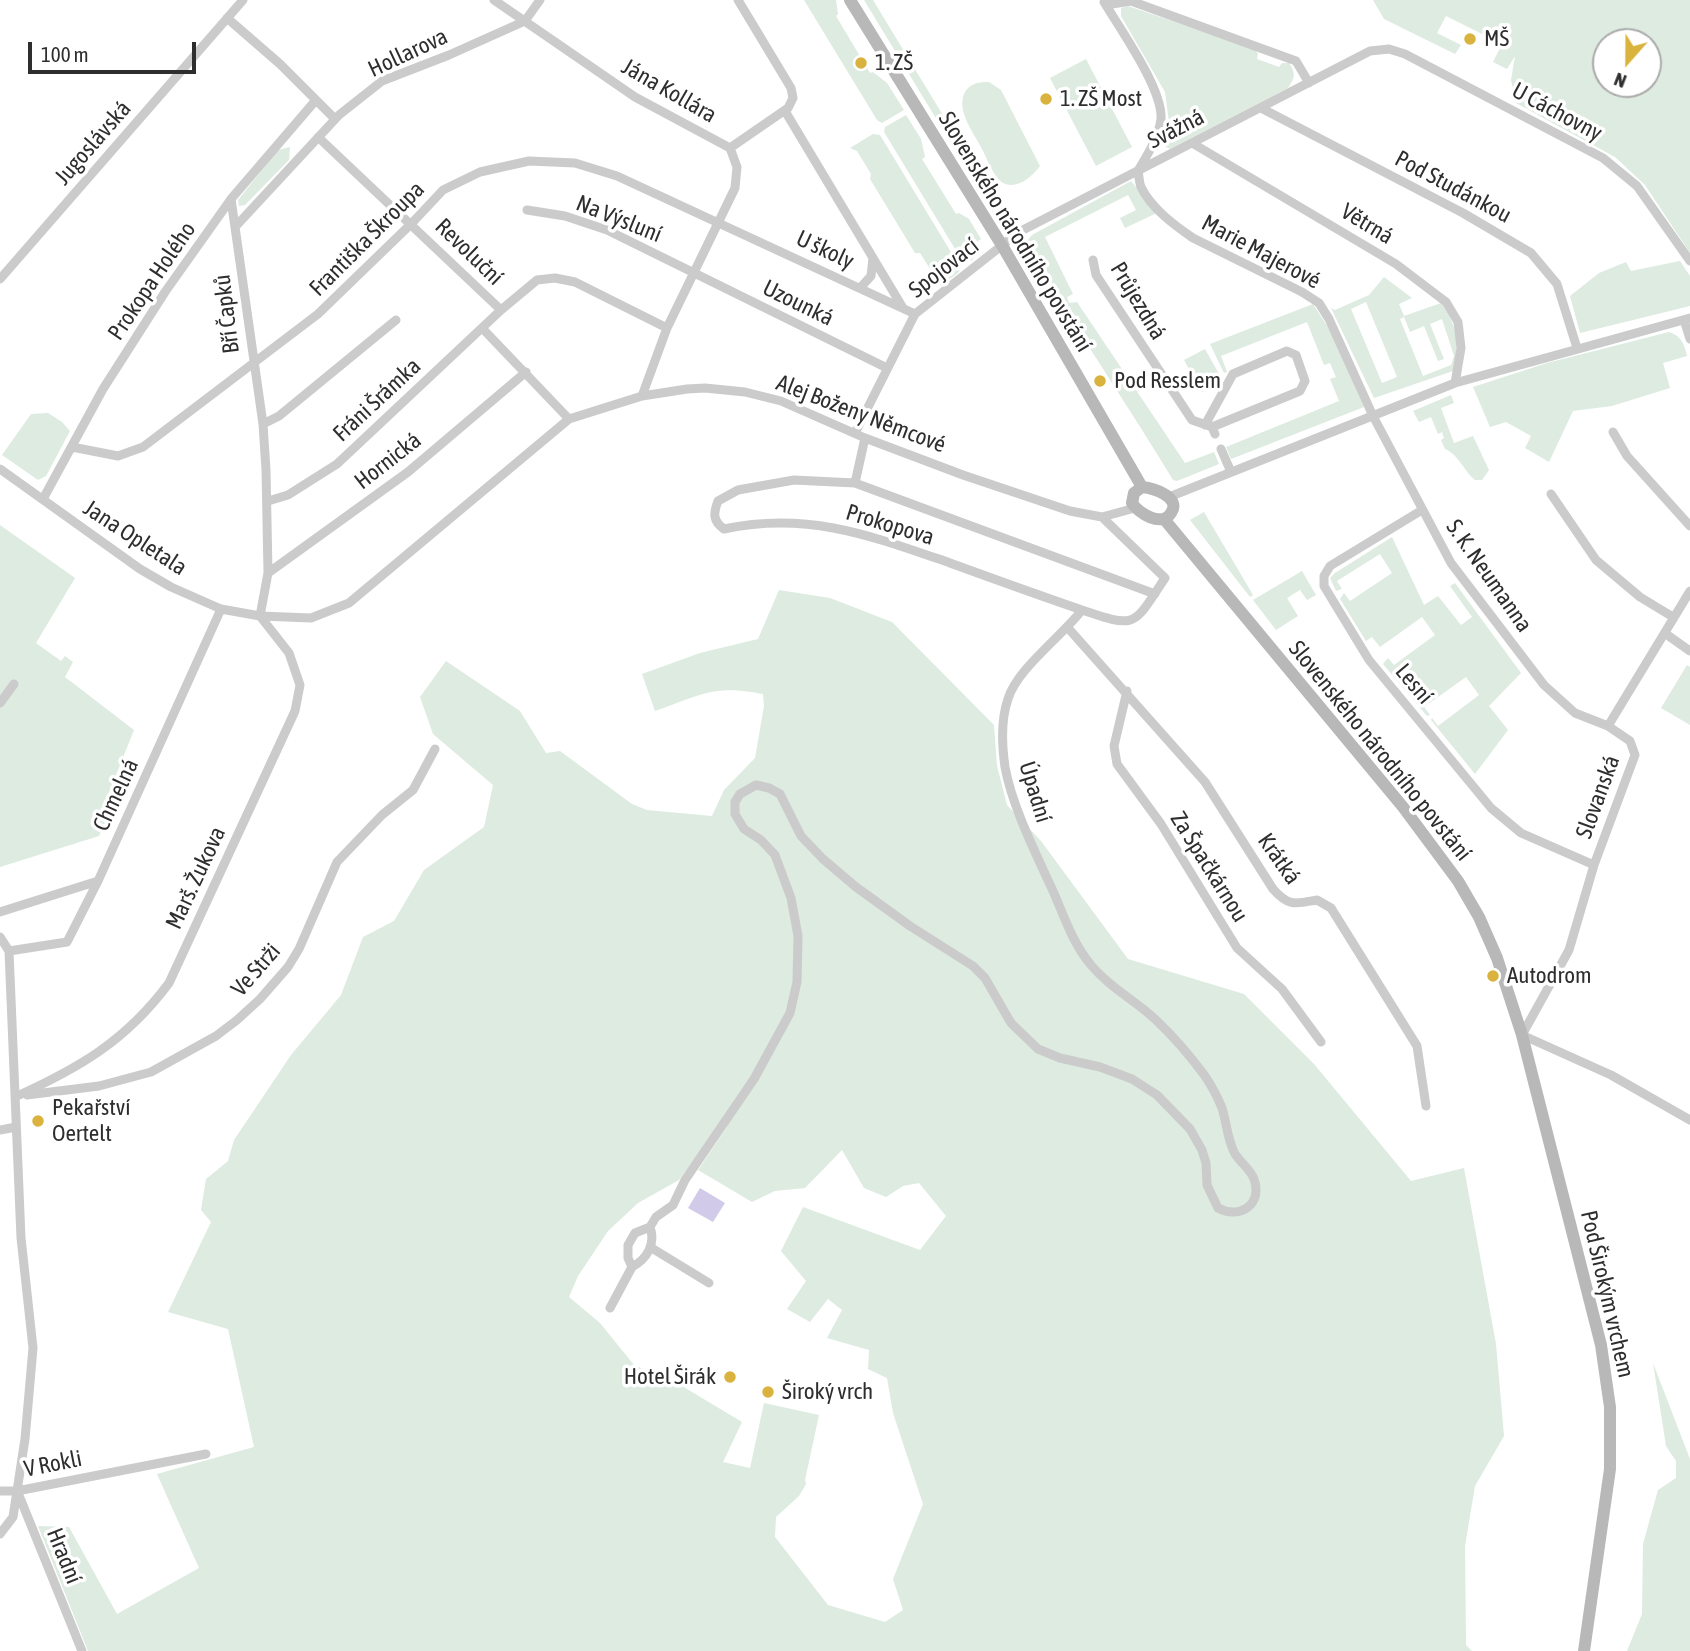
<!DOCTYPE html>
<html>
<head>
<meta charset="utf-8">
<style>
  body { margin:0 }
  #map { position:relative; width:1690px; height:1651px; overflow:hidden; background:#fff; font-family:"Asap Condensed",sans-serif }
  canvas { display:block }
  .north { position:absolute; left:1592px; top:28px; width:70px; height:70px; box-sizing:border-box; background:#fff; border:2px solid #ababab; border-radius:50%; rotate:201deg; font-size:19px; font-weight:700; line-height:28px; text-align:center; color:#2e2e2e }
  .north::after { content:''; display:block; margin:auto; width:24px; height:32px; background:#d9b33d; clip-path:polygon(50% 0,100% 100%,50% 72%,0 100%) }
  .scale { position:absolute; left:28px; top:42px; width:168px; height:32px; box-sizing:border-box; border:4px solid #2e2e2e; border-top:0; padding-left:9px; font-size:21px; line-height:24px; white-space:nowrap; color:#2e2e2e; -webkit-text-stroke:5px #fff; paint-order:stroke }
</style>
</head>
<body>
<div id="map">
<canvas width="1690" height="1651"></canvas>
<div class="north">N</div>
<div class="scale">100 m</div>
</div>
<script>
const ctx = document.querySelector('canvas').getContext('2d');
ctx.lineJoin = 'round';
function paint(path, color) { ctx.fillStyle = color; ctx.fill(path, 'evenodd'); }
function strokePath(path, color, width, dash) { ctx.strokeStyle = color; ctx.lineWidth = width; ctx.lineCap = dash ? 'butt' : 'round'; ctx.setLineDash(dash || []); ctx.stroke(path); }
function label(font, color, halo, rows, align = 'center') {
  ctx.font = font + ' "Asap Condensed",sans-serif'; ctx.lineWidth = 7; ctx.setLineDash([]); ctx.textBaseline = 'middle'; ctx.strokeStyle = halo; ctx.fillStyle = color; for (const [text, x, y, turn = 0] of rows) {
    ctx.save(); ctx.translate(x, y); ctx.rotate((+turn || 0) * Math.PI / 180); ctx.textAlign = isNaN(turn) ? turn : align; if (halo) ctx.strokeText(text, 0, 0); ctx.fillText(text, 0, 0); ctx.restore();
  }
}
paint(new Path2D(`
  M 804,0 L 836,0 L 838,14 L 836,16 L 870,73 L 873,72 L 887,83 L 904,110 L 882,123 L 877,120 Z
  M 864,0 L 873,0 L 998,206 L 1015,230 L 1008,229 L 999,222 Z
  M 1373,0 L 1690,0 L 1690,253 L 1645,185 L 1615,157 L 1516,103 L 1511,80 L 1515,56 L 1507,69 L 1493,62 L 1502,44 L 1446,16 L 1437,33 L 1461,45 L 1455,54 L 1384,19 ZM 1648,42 L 1648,84 L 1606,84 L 1606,42 Z
  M 1128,6 L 1255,49 L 1258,54 L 1257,59 L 1279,67 L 1282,63 L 1289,63 C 1296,73 1295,78 1288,88 L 1170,149 L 1166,147 L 1165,142 L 1169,122 L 1165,92 L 1121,16 L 1121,8 Z
  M 1086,59 L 1132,147 L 1096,166 L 1050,78 Z
  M 989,82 L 1001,90 L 1040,166 C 1030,180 1009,195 996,176 C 990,168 986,156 981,147 C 973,132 959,114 963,97 C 967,84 977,82 989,82 Z
  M 906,115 L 921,139 L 925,157 L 922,159 L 956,214 L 959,213 L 969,219 L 981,239 L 977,242 L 981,251 L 971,261 L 963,262 L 884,132 L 885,127 Z
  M 873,134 L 880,135 L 960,267 L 959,272 L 941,286 L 920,253 L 915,253 L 870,179 L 871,174 L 857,151 L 850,148 Z
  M 290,147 L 289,160 L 245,205 L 239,206 L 238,200 L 278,150 Z
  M 1131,181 L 1157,213 L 1125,228 L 1120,218 L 1136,210 L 1128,195 L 1045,237 L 1073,294 L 1067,297 L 1069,303 L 1077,302 L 1185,463 L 1214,452 L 1219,464 L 1177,481 L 1173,480 C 1127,404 1077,330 1030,254 L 1027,241 L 1032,235 Z
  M 1680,261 L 1690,276 L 1690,306 L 1580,333 L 1570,296 L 1599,273 L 1626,262 L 1631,271 Z
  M 1384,277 L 1412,298 L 1399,304 L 1404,316 L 1441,303 C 1459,329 1459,341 1453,371 L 1374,398 L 1331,308 L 1335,310 L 1369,295 ZM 1366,302 L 1397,377 L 1382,383 L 1351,309 ZM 1404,317 L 1410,332 L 1424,326 L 1438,361 L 1444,359 L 1430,324 L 1442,319 L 1454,356 L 1451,365 L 1423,376 L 1400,319 Z
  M 1313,304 L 1331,332 L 1364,407 L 1231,459 L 1226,447 L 1339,401 L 1330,379 L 1336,377 L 1330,363 L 1324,365 L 1307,322 L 1221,356 L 1227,372 L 1224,373 L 1210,344 Z
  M 1669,332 C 1682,336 1684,344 1687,356 L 1663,363 L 1670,388 L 1612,406 L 1573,411 L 1549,462 L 1525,448 L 1531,436 L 1506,422 L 1490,427 L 1473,387 L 1547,363 Z
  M 1205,349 L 1223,381 L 1202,392 L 1184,360 Z
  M 1451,395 L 1454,403 L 1441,408 L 1454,443 L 1473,436 L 1489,470 L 1482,480 L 1475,480 C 1464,471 1458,454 1445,449 L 1441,440 L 1444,438 L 1442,432 L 1438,434 L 1431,417 L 1419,422 L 1413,411 Z
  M 48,413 L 62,422 L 70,431 L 46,476 L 38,480 L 2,455 L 31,414 Z
  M 1204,512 L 1253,595 L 1250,597 L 1190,520 Z
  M 0,525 L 75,578 L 36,643 L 61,661 L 65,656 L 73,662 L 65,677 L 134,730 L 108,795 L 115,799 L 99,836 L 0,867 Z
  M 1392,537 L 1424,605 L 1438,596 L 1461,625 L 1472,617 L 1450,586 L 1455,583 L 1521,673 L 1489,706 L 1508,730 L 1475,774 L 1431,720 L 1432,718 L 1438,726 L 1479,695 L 1466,677 L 1424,707 L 1430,715 L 1427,716 L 1383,664 L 1388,658 L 1394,665 L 1435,635 L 1422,617 L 1380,647 L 1372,637 L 1366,641 L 1340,599 L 1344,593 L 1350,601 L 1392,573 L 1380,554 L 1337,581 L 1342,589 L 1336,591 L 1330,578 L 1335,573 Z
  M 1302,571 L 1316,595 L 1307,600 L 1300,590 L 1287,598 L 1298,616 L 1276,630 L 1253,600 Z
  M 779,590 L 830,598 L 892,622 L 994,725 L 997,766 L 1007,805 L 1041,841 L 1128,959 L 1244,994 L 1314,1064 L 1411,1181 L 1464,1168 L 1496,1344 L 1504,1436 L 1475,1486 L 1465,1546 L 1466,1645 L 1472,1651 L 88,1651 L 38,1526 L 69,1527 L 117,1614 L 199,1568 L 157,1474 L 254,1447 L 228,1329 L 168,1312 L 211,1222 L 201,1210 L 206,1179 L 228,1161 L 234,1140 L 291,1055 L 341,995 L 363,937 L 394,921 L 424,870 L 484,827 L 493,785 L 433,734 L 420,697 L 446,661 L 520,711 L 546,753 L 560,751 L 632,804 L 647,810 L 712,816 L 724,790 L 755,758 L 764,706 L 763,694 C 713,684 701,695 655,711 L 642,674 L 700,653 L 758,639 ZM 721,1123 L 727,1127 L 698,1170 L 752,1202 L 775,1191 L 805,1188 L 842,1150 L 864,1188 L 886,1197 L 903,1186 L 919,1183 L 946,1216 L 920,1250 L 803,1207 L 781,1251 L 806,1281 L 787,1309 L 810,1322 L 828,1299 L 842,1310 L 827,1338 L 869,1350 L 868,1369 L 887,1378 L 893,1413 L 923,1504 L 893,1579 L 903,1610 L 885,1622 L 828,1605 L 775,1537 L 776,1517 L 799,1496 L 806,1484 L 805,1480 L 819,1415 L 764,1403 L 750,1468 L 723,1462 L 742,1422 L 677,1383 L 634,1365 L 600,1323 L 569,1297 L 578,1276 L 608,1231 L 638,1203 L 679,1180 Z
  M 1687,665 L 1690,667 L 1690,725 L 1661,708 Z
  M 1653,1363 L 1690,1459 L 1690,1651 L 1627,1651 L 1642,1614 L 1643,1544 L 1658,1490 L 1676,1478 L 1676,1461 L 1666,1446 Z`), '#ddebe1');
paint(new Path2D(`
  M 700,1188 L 725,1203 L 713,1222 L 688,1208 Z`), '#d1cbe9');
strokePath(new Path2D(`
  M 494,0 L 635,97 L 730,148 L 737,167 L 735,188 L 667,328 L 642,396
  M 1104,2 C 1120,29 1163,89 1161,119 C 1159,136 1148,154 1139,169
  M 1106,5 L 1131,1 L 1296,61 L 1309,83
  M 227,18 L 280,64 L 335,119
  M 1261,108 L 1463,213 L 1531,253 L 1557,284 L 1577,348
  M 785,111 L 903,308
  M 318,137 L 501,310
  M 1192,143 L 1396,264 L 1446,302 L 1458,322 L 1461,348 L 1455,383
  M 730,148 L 788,108 L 793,98 L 791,88 L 738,0
  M 1138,170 C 1139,175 1139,182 1141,187 C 1151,208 1174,225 1193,238 L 1302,292 L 1319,303 L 1329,319 L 1373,416 L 1451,563 L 1544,685 L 1575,713 L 1608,726
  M 231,199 L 263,424 L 266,470 L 268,573 L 260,616
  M 527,210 L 565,216 L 607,230 L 887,368
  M 236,226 L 339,115 L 382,81 L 449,55 L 525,21 L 540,0
  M 1093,260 L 1096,275 L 1192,420 L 1212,427 L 1215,434
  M 0,279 L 243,0
  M 860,288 L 871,276 L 873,258
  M 1684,320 L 1690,339
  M 482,328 L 569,419
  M 263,424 L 279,416 L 396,320
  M 1205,425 L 1233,374 L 1287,351 L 1296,355 L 1305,381 L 1300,391 L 1212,427
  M 1613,432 L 1627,456 L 1690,526
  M 855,433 L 915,314 L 1019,232 L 1370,51 L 1389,49 L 1405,54 L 1603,158 L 1637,186 L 1690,261
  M 72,447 L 118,456 L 143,447 L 318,314 L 412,223 L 443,190 L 480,172 L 529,161 L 575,163 L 617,176 L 915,314
  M 1221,449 L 1231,472
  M 0,469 L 140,569 L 171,587 L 221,609 L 260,616 L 311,618 L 349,603 L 569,419 L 642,396 L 687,389 L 705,388 L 745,392 L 781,401 L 865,438 L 963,475 L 1070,511 L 1102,517 L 1135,508
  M 855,483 L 865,438
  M 1551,494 L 1596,560 L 1640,597 L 1673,617
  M 1169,497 L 1455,383 L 1690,318
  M 43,499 L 103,389 L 165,292 L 231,199 L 316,100
  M 268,501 L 288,495 L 337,464 L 501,310 L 537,280 L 555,278 L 575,282 L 667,328
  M 1422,510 L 1330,566 L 1324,576 L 1324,586 L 1369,660 L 1491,808 L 1521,833 L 1594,865
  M 1102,517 L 1165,578 C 1133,626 1138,629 1082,610 C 1038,595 994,579 950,563 C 872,536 808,511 724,529 C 713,521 713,514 718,501 L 738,490 L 794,480 L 855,483 L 1155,594
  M 268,573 L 408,472 L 526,372
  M 1690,591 L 1608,726 L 1630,741 L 1635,755 L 1594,865 L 1569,950 L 1522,1035 L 1611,1075 L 1690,1120
  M 1068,628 L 1205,782 L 1273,889 C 1289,907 1295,904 1317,900 L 1331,908 L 1417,1046 L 1426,1106
  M 1666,634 L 1690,651
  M 1127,691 L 1114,746 L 1117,764 L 1161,824 L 1237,948 L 1282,989 L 1321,1042
  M 0,703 L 14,684
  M 0,912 L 98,881
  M 0,937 L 9,951 L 21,1238 L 33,1348 L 25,1439 L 13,1517 L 0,1534
  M 9,951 L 67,942 L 98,881 L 221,609
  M 27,1095 L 99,1086 L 151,1072 L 216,1036 L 237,1020 L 260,999 L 288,967 L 299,949 L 337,862 L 382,815 L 413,790 L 435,749
  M 15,1097 C 79,1068 126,1041 169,983 L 295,711 L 300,685 L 289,653 L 260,616
  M 0,1130 L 16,1127
  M 650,1247 L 709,1283
  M 632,1267 C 647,1259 656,1244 650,1227
  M 610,1308 L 632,1267 L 628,1258 L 628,1245 L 635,1233 L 650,1227 L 656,1217 L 673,1205 L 685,1180 L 754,1079 L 790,1013 L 797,982 L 798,936 L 791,898 L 775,855 L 761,840 L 744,829 L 735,814 L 735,802 L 740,794 L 756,785 L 769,788 L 780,794 L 801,836 L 823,859 L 856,887 L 910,926 L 973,966 L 985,978 L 1011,1023 L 1038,1049 L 1060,1058 L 1100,1067 L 1132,1079 L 1157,1095 L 1190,1129 L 1202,1150 L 1206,1163 L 1207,1185 L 1218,1208 C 1240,1220 1263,1204 1254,1179 C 1250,1169 1241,1163 1235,1154 C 1227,1139 1227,1124 1222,1108 C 1218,1098 1211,1085 1205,1076 C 1191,1057 1173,1036 1156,1020 C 1135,1000 1110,988 1091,965 C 1073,944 1064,916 1053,891 C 1036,854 1012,806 1005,767 C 1002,746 1001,719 1008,699 C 1017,669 1061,637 1082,610
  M 0,1491 L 17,1491 L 206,1454
  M 18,1493 L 82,1651`), '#cbcbcb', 9);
strokePath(new Path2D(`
  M 850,0 L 1003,247 L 1142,487
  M 1142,487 C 1153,488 1182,497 1171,513 C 1162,528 1138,513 1132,503 L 1134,493 Z
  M 1164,519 L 1403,807 L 1458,881 L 1479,917 L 1497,958 L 1522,1035 L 1601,1345 L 1610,1407 L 1610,1469 L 1584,1651`), '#b8b8b8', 12);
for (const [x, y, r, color] of [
  [1470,39,7,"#d9b33d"],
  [861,63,7,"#d9b33d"],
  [1046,99,7,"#d9b33d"],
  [1100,381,7,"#d9b33d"],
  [1493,976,7,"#d9b33d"],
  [38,1121,7,"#d9b33d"],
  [730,1377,7,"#d9b33d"],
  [768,1392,7,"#d9b33d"]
]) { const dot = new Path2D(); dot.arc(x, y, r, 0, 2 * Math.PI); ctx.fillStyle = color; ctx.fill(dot); strokePath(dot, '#fff', 2.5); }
label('23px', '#2e2e2e', '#fff', [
  ["MŠ",1484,39],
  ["1. ZŠ",875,63],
  ["1. ZŠ Most",1060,99],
  ["Pod Resslem",1114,381],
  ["Autodrom",1507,976],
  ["Pekařství",52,1108],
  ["Oertelt",52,1134],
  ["Hotel Širák",716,1377,"right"],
  ["Široký vrch",782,1392]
], 'left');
label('23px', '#2e2e2e', '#fff', [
  ["Hollarova",408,53,-25],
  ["Jána Kollára",669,91,30],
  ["U Cáchovny",1557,112,28],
  ["Svážná",1176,129,-27],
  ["Jugoslávská",93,143,-49],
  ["Pod Studánkou",1453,187,28],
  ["Na Výsluní",619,219,22],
  ["Větrná",1367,224,31],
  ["Slovenského národního povstání",1015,232,59],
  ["Františka Škroupa",367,239,-45],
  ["U školy",825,250,25],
  ["Revoluční",469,252,44],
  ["Marie Majerové",1261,252,28],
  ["Spojovací",944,268,-38],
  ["Prokopa Holého",152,281,-56],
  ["Průjezdná",1138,301,59],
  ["Uzounká",798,303,26],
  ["Bří Čapků",227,314,-97],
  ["Fráni Šrámka",377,400,-43],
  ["Alej Boženy Němcové",861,414,21],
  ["Hornická",388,461,-38],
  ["Prokopova",890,525,17],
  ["Jana Opletala",135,538,33],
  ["S. K. Neumanna",1489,576,55],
  ["Lesní",1414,684,50],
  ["Slovenského národního povstání",1380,751,51],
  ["Úpadní",1035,792,73],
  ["Chmelná",116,795,-65],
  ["Slovanská",1598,797,-70],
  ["Krátká",1279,859,55],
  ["Za Špačkárnou",1209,867,58],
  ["Marš. Žukova",196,878,-65],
  ["Ve Strži",256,970,-49],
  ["Pod Širokým vrchem",1607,1294,77],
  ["V Rokli",53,1464,-11],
  ["Hradní",64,1556,68]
]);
</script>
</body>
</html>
